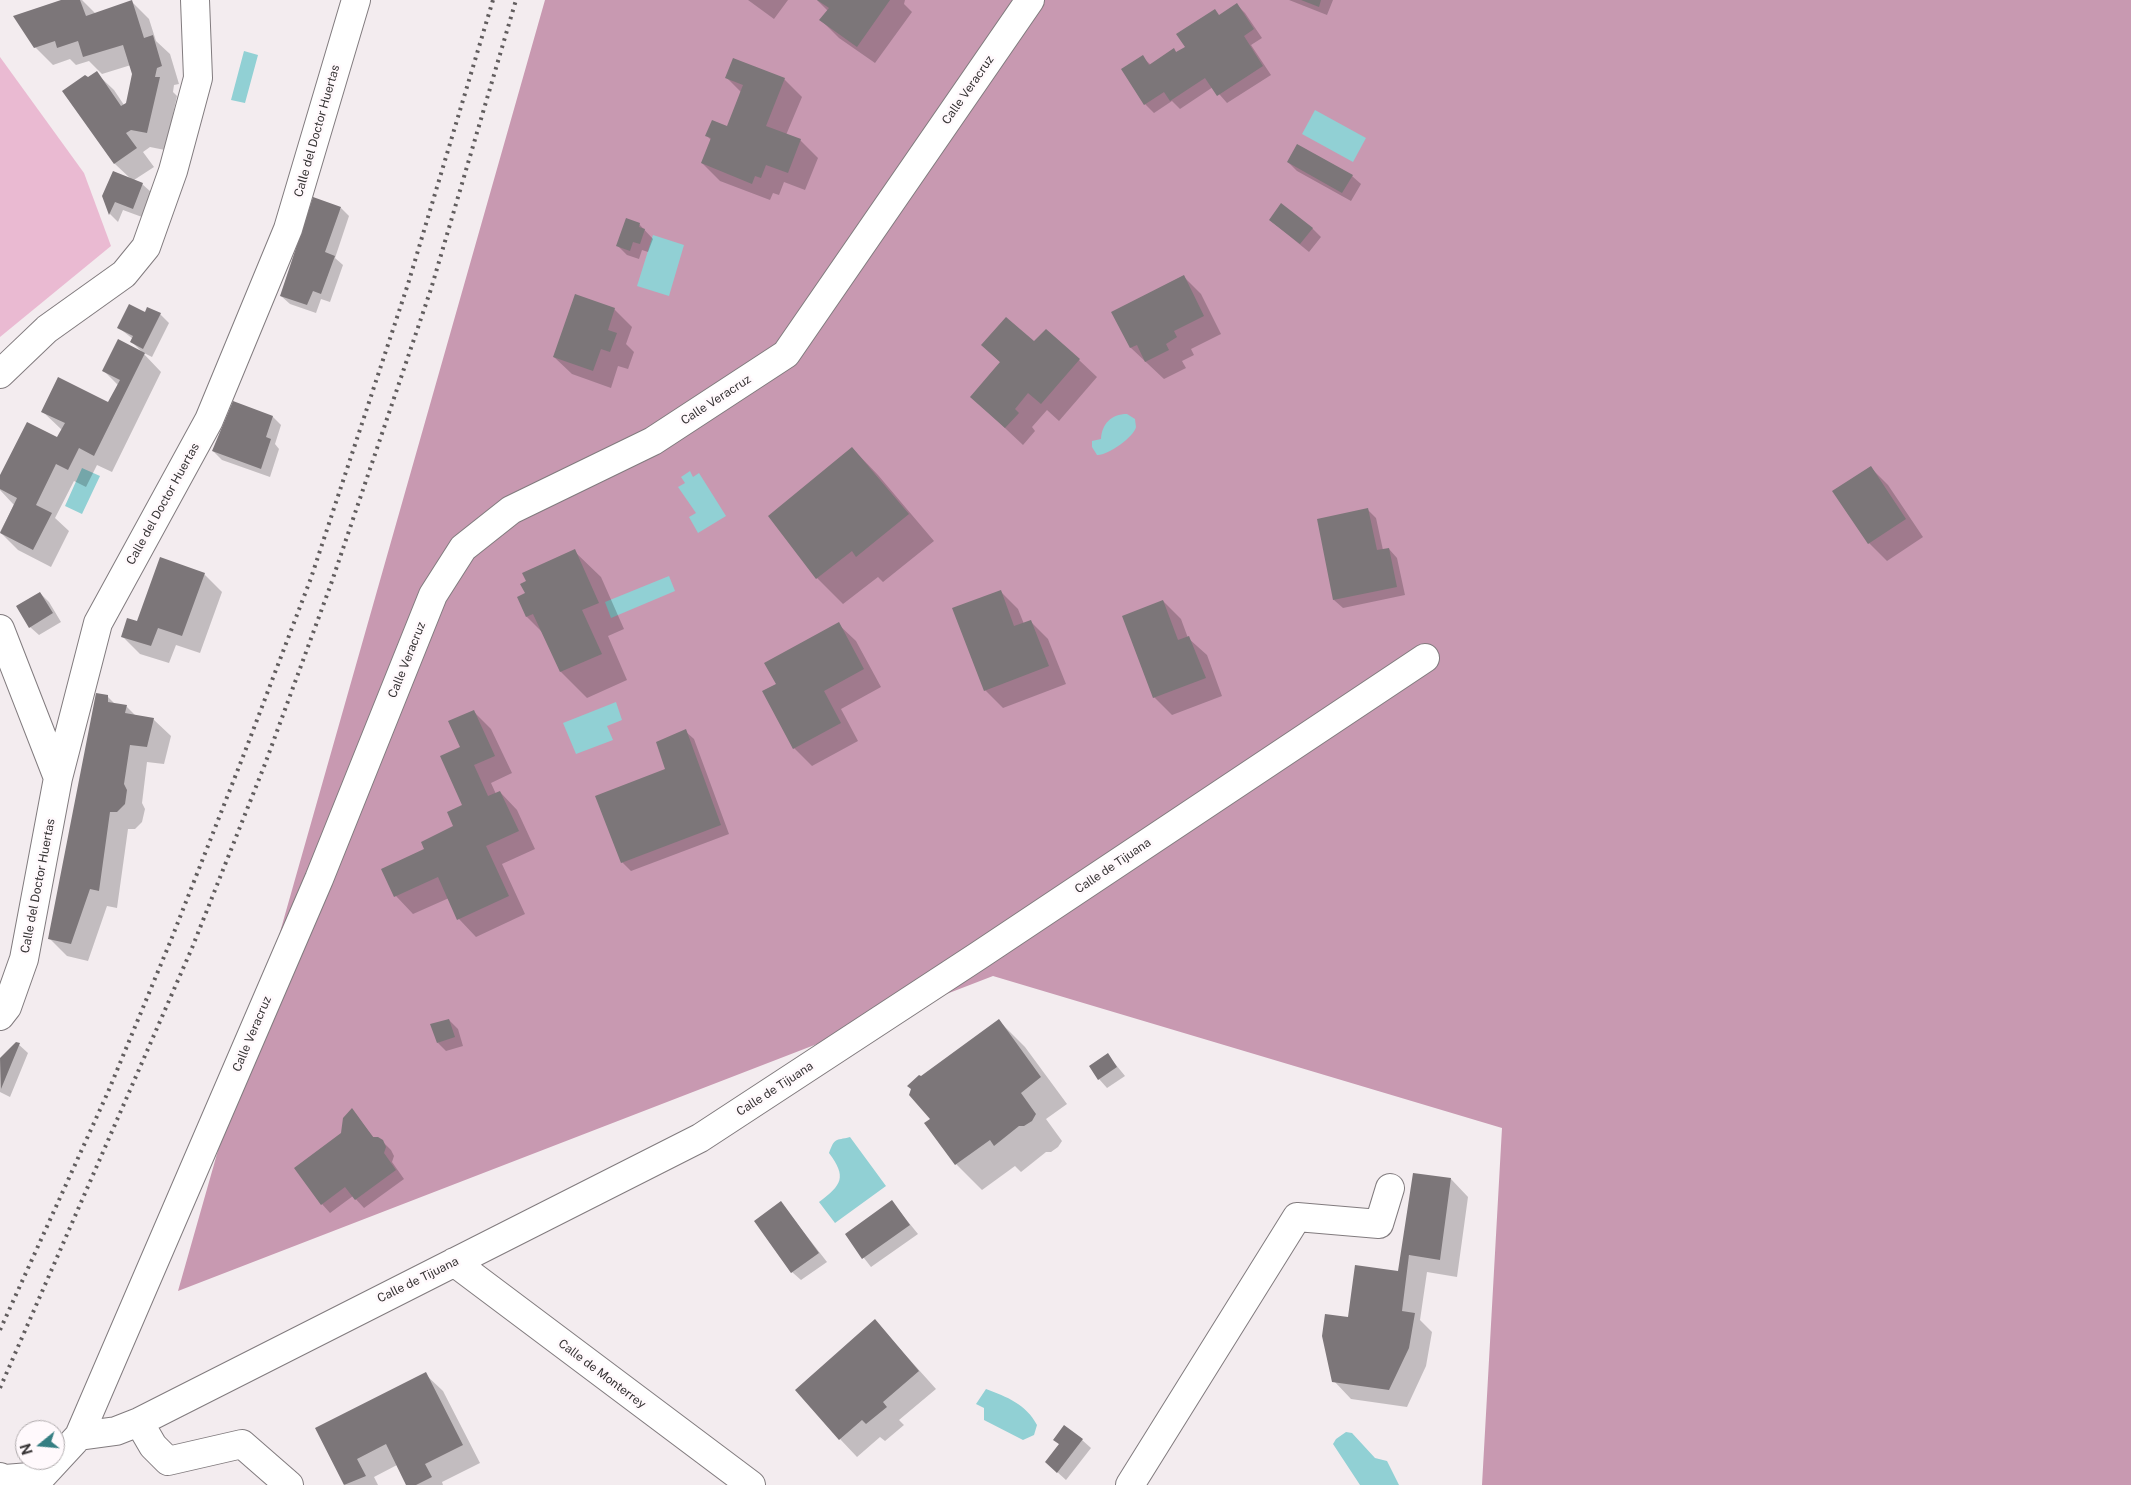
<!DOCTYPE html>
<html>
<head>
<meta charset="utf-8">
<style>
  body { margin:0 }
  #map { position:relative; width:2131px; height:1485px; overflow:hidden; background:#f3ecef; font-family:"Public Sans",sans-serif }
  canvas { display:block }
  .north { position:absolute; left:15px; top:1420px; width:50px; height:50px; box-sizing:border-box; background:#fff9fc; border:1px solid #afaaac; border-radius:50%; rotate:253deg; font-size:14px; font-weight:700; line-height:20px; text-align:center; color:#363334 }
  .north::after { content:''; display:block; margin:auto; width:18px; height:22px; background:#357e82; clip-path:polygon(50% 0,100% 100%,50% 72%,0 100%) }
</style>
</head>
<body>
<div id="map">
<canvas width="2131" height="1485"></canvas>
<div class="north">N</div>
</div>
<script>
const ctx = document.querySelector('canvas').getContext('2d');
ctx.lineJoin = 'round';
function paint(path, color) { ctx.fillStyle = color; ctx.fill(path, 'evenodd'); }
function strokePath(path, color, width, dash) { ctx.strokeStyle = color; ctx.lineWidth = width; ctx.lineCap = dash ? 'butt' : 'round'; ctx.setLineDash(dash || []); ctx.stroke(path); }
function label(font, color, halo, rows, align = 'center') {
  ctx.font = font + ' "Public Sans",sans-serif'; ctx.lineWidth = 5; ctx.setLineDash([]); ctx.textBaseline = 'middle'; ctx.strokeStyle = halo; ctx.fillStyle = color; for (const [text, x, y, turn = 0] of rows) {
    ctx.save(); ctx.translate(x, y); ctx.rotate((+turn || 0) * Math.PI / 180); ctx.textAlign = isNaN(turn) ? turn : align; if (halo) ctx.strokeText(text, 0, 0); ctx.fillText(text, 0, 0); ctx.restore();
  }
}
paint(new Path2D(`
  M 0,57 L 84,173 L 111,246 L 0,337 Z`), '#eabad2');
paint(new Path2D(`
  M 545,0 L 2131,0 L 2131,1485 L 1482,1485 L 1502,1128 L 993,976 L 178,1291 Z`), '#c899b1');
paint(new Path2D(`
  M 244,51 L 258,55 L 245,103 L 231,100 Z
  M 1315,110 L 1366,138 L 1353,162 L 1302,134 Z
  M 653,235 L 684,245 L 669,296 L 637,286 Z
  M 1127,414 L 1135,419 C 1135,420 1136,426 1136,427 C 1134,437 1107,456 1097,455 L 1092,447 L 1092,441 L 1101,439 C 1102,424 1111,414 1127,414 Z
  M 82,468 L 100,476 L 82,514 L 65,506 Z
  M 690,471 L 693,477 L 699,473 L 726,516 L 698,533 L 689,517 L 696,513 L 678,487 L 685,483 L 681,477 Z
  M 669,576 L 675,591 L 611,618 L 605,602 Z
  M 616,702 L 622,720 L 607,726 L 613,740 L 576,754 L 563,723 Z
  M 850,1137 L 886,1186 L 835,1223 L 819,1202 C 842,1185 847,1177 829,1153 C 835,1137 835,1141 850,1137 Z
  M 986,1389 C 1007,1397 1026,1404 1037,1425 L 1034,1435 L 1023,1440 L 984,1420 L 984,1408 L 976,1404 Z
  M 1346,1432 L 1352,1433 L 1375,1458 L 1387,1461 L 1399,1485 L 1360,1485 L 1333,1444 L 1336,1439 Z`), '#91d0d4');
paint(new Path2D(`
  M 65,0 L 82,0 L 96,14 L 132,2 L 149,19 L 156,41 L 170,54 L 179,84 L 174,85 L 173,92 L 177,96 L 165,150 L 150,147 L 143,152 L 154,167 L 134,180 L 142,184 L 151,192 L 142,217 L 123,210 L 118,222 L 110,214 L 104,196 L 131,179 L 115,164 L 64,91 L 96,73 L 114,90 L 124,105 L 127,104 L 133,74 L 131,65 L 102,74 L 89,61 L 76,65 L 70,59 L 53,65 L 35,47 Z
  M 748,0 L 788,0 L 774,19 Z
  M 817,0 L 905,0 L 904,4 L 912,12 L 875,63 L 839,38 L 821,20 L 828,11 Z
  M 1289,0 L 1333,0 L 1327,15 Z
  M 1237,5 L 1245,13 L 1262,38 L 1251,45 L 1271,75 L 1227,103 L 1213,87 L 1180,109 L 1172,101 L 1154,113 L 1145,104 L 1142,57 L 1151,65 L 1174,50 L 1177,53 L 1186,47 L 1220,16 Z
  M 727,78 L 784,79 L 802,97 L 786,135 L 800,140 L 818,158 L 805,190 L 784,182 L 779,195 L 773,193 L 770,200 L 720,181 L 702,163 L 711,140 L 707,136 L 728,127 L 741,92 Z
  M 1288,162 L 1352,176 L 1361,184 L 1351,201 L 1297,171 Z
  M 341,208 L 349,216 L 335,258 L 343,265 L 330,302 L 321,299 L 316,313 L 290,304 L 281,296 Z
  M 1270,220 L 1312,228 L 1321,237 L 1309,252 Z
  M 639,224 L 653,239 L 648,252 L 642,250 L 639,259 L 627,255 L 618,246 Z
  M 1183,276 L 1201,294 L 1221,334 L 1191,349 L 1194,355 L 1182,361 L 1186,368 L 1164,379 L 1131,348 L 1113,312 Z
  M 614,309 L 632,327 L 626,344 L 634,352 L 628,369 L 618,366 L 611,388 L 572,374 L 554,357 Z
  M 146,314 L 160,314 L 169,323 L 152,357 L 142,352 L 132,342 L 133,339 L 119,328 Z
  M 1034,343 L 1079,360 L 1097,377 L 1059,421 L 1047,410 L 1032,427 L 1035,431 L 1023,445 L 972,397 L 1001,363 L 983,345 Z
  M 143,353 L 161,372 L 112,472 L 97,465 L 86,487 L 74,481 L 55,518 L 69,531 L 51,567 L 18,550 L 0,532 L 14,505 L 0,490 L 0,478 L 58,439 L 62,430 L 42,411 L 109,404 L 118,385 L 103,370 Z
  M 234,403 L 273,417 L 281,425 L 275,444 L 279,449 L 270,477 L 222,460 L 213,451 Z
  M 852,448 L 878,475 L 934,541 L 883,582 L 878,577 L 843,604 L 817,578 L 770,516 Z
  M 1870,467 L 1888,485 L 1923,537 L 1887,561 L 1869,543 L 1834,492 Z
  M 1367,509 L 1376,518 L 1383,550 L 1389,549 L 1397,558 L 1405,595 L 1343,608 L 1334,600 Z
  M 574,551 L 601,577 L 624,629 L 608,636 L 627,680 L 587,698 L 561,672 L 543,633 L 527,617 L 519,597 L 526,594 Z
  M 204,574 L 222,592 L 200,653 L 176,645 L 169,663 L 140,654 L 122,636 Z
  M 1000,591 L 1018,609 L 1024,624 L 1030,621 L 1048,639 L 1066,684 L 1003,708 L 985,690 Z
  M 40,593 L 49,602 L 61,622 L 39,635 L 30,627 Z
  M 1163,601 L 1181,619 L 1188,638 L 1207,655 L 1222,696 L 1172,715 L 1154,697 Z
  M 838,624 L 856,641 L 881,687 L 841,709 L 858,741 L 812,766 L 794,748 L 764,692 L 777,685 Z
  M 108,697 L 115,704 L 126,706 L 136,716 L 153,719 L 171,736 L 164,764 L 147,762 L 142,803 L 145,809 L 142,822 L 135,829 L 128,829 L 117,908 L 107,906 L 88,961 L 67,956 L 50,939 Z
  M 473,711 L 491,729 L 512,773 L 491,783 L 496,794 L 500,792 L 517,810 L 535,849 L 502,864 L 525,914 L 476,937 L 459,919 L 449,898 L 413,914 L 396,896 L 426,850 L 455,827 L 464,805 L 461,748 Z
  M 685,731 L 694,739 L 729,834 L 631,871 L 622,862 Z
  M 449,1020 L 458,1029 L 463,1046 L 446,1051 L 438,1043 Z
  M 999,1021 L 1025,1047 L 1067,1104 L 1046,1119 L 1062,1141 L 1058,1147 L 1051,1152 L 1046,1152 L 1021,1172 L 1015,1166 L 982,1190 L 956,1164 L 932,1119 L 922,1077 Z
  M 17,1043 L 28,1053 L 10,1097 L 0,1092 L 0,1060 Z
  M 1108,1055 L 1125,1076 L 1107,1088 L 1099,1079 Z
  M 352,1110 L 374,1138 L 382,1141 L 391,1150 L 394,1156 L 392,1162 L 404,1179 L 364,1208 L 353,1196 L 330,1213 L 322,1204 Z
  M 1451,1179 L 1468,1197 L 1457,1277 L 1427,1272 L 1420,1320 L 1432,1332 L 1426,1366 L 1407,1407 L 1351,1399 L 1334,1381 L 1349,1319 L 1400,1272 Z
  M 892,1202 L 918,1234 L 871,1267 L 846,1235 Z
  M 781,1203 L 827,1262 L 801,1280 L 792,1272 Z
  M 875,1321 L 936,1389 L 899,1420 L 904,1425 L 885,1441 L 880,1437 L 857,1457 L 840,1439 Z
  M 425,1374 L 443,1391 L 480,1463 L 442,1482 L 443,1485 L 408,1485 L 397,1465 L 374,1477 L 378,1485 L 345,1485 L 316,1429 Z
  M 1054,1440 L 1082,1440 L 1091,1448 L 1066,1480 L 1055,1470 L 1060,1445 Z`), '#0003');
paint(new Path2D(`
  M 61,0 L 80,0 L 86,16 L 132,0 L 144,38 L 153,35 L 162,66 L 157,68 L 155,77 L 160,77 L 147,133 L 131,130 L 126,133 L 137,148 L 114,164 L 62,91 L 85,75 L 88,77 L 97,71 L 121,106 L 126,103 L 132,74 L 123,45 L 83,57 L 78,41 L 57,48 L 55,41 L 34,48 L 13,16 Z
  M 817,0 L 890,0 L 857,47 L 819,20 L 829,8 Z
  M 1301,0 L 1321,0 L 1319,7 Z
  M 1237,3 L 1254,29 L 1244,36 L 1263,66 L 1217,96 L 1205,78 L 1170,101 L 1164,92 L 1144,105 L 1121,69 L 1143,55 L 1149,65 L 1174,48 L 1176,52 L 1185,47 L 1176,34 L 1215,9 L 1219,15 Z
  M 733,58 L 785,78 L 766,126 L 801,139 L 788,173 L 766,165 L 761,178 L 755,176 L 752,184 L 701,163 L 711,138 L 705,136 L 712,120 L 727,126 L 743,85 L 725,78 Z
  M 1297,144 L 1353,175 L 1342,193 L 1287,162 Z
  M 113,171 L 143,183 L 133,209 L 115,202 L 109,215 L 102,196 Z
  M 313,197 L 341,207 L 325,252 L 335,256 L 321,294 L 313,291 L 307,305 L 280,296 Z
  M 1281,203 L 1313,228 L 1300,244 L 1269,220 Z
  M 626,218 L 640,223 L 639,227 L 645,229 L 640,244 L 633,242 L 630,251 L 616,246 Z
  M 1184,275 L 1204,316 L 1174,331 L 1177,337 L 1166,344 L 1169,350 L 1145,362 L 1137,345 L 1130,348 L 1111,312 Z
  M 575,294 L 615,308 L 608,330 L 617,333 L 610,352 L 601,349 L 593,371 L 553,357 Z
  M 129,304 L 145,312 L 147,307 L 161,313 L 143,349 L 130,342 L 133,336 L 117,328 Z
  M 1006,317 L 1034,341 L 1046,329 L 1080,359 L 1041,404 L 1028,393 L 1015,409 L 1019,413 L 1005,428 L 970,397 L 1000,362 L 981,345 Z
  M 118,339 L 145,353 L 94,456 L 79,448 L 68,470 L 56,464 L 36,505 L 52,513 L 33,550 L 0,533 L 17,498 L 0,489 L 0,475 L 27,422 L 57,437 L 65,423 L 41,412 L 58,377 L 108,402 L 120,380 L 102,371 Z
  M 233,401 L 273,416 L 266,437 L 271,439 L 261,469 L 212,451 Z
  M 852,447 L 909,514 L 856,557 L 852,551 L 816,579 L 768,516 Z
  M 1871,466 L 1906,519 L 1868,544 L 1832,491 Z
  M 1368,508 L 1377,550 L 1389,548 L 1397,587 L 1333,600 L 1317,519 Z
  M 575,549 L 599,603 L 582,610 L 602,654 L 560,672 L 533,614 L 526,617 L 517,597 L 525,593 L 520,584 L 526,581 L 522,573 Z
  M 160,557 L 205,573 L 182,636 L 158,628 L 151,646 L 121,637 L 127,618 L 137,621 Z
  M 1001,590 L 1014,626 L 1031,620 L 1049,666 L 984,691 L 952,608 Z
  M 40,592 L 53,613 L 29,628 L 16,606 Z
  M 1163,600 L 1178,640 L 1189,636 L 1206,678 L 1153,698 L 1122,616 Z
  M 839,622 L 864,669 L 824,691 L 841,723 L 793,749 L 762,691 L 776,684 L 764,663 Z
  M 96,693 L 108,695 L 108,702 L 127,705 L 125,713 L 154,718 L 147,747 L 130,745 L 124,784 L 127,790 L 125,804 L 117,812 L 110,812 L 99,891 L 90,889 L 71,944 L 48,939 Z
  M 474,710 L 495,756 L 474,765 L 488,796 L 500,791 L 519,831 L 486,846 L 509,896 L 457,920 L 438,877 L 394,897 L 381,869 L 424,849 L 421,842 L 453,826 L 447,812 L 462,805 L 440,756 L 460,747 L 448,721 Z
  M 686,729 L 721,825 L 621,863 L 595,796 L 665,769 L 656,742 Z
  M 449,1019 L 455,1037 L 437,1043 L 430,1024 Z
  M 999,1019 L 1041,1077 L 1021,1093 L 1036,1114 L 1032,1121 L 1024,1126 L 1019,1126 L 994,1146 L 990,1140 L 955,1165 L 924,1123 L 930,1119 L 909,1095 L 911,1089 L 907,1086 L 919,1075 L 921,1076 Z
  M 16,1042 L 20,1043 L 1,1089 L 0,1058 Z
  M 1108,1053 L 1117,1067 L 1098,1080 L 1089,1066 Z
  M 352,1108 L 373,1137 L 378,1137 L 383,1140 L 386,1147 L 384,1153 L 396,1170 L 355,1200 L 345,1187 L 321,1205 L 294,1168 L 341,1133 L 343,1118 Z
  M 1413,1173 L 1451,1178 L 1440,1260 L 1409,1255 L 1402,1311 L 1415,1313 L 1409,1348 L 1389,1390 L 1332,1382 L 1322,1336 L 1325,1314 L 1348,1317 L 1355,1265 L 1398,1271 Z
  M 892,1200 L 910,1225 L 862,1259 L 845,1234 Z
  M 781,1201 L 819,1253 L 791,1273 L 754,1221 Z
  M 875,1319 L 919,1371 L 883,1402 L 887,1407 L 866,1424 L 862,1420 L 839,1440 L 795,1390 Z
  M 426,1372 L 463,1445 L 425,1464 L 432,1477 L 416,1485 L 406,1485 L 386,1444 L 357,1459 L 366,1476 L 344,1485 L 315,1428 Z
  M 1064,1425 L 1083,1439 L 1057,1473 L 1045,1462 L 1059,1444 L 1053,1440 Z`), '#7c7679');
const minor = new Path2D(`
  M 0,374 L 47,329 L 124,274 L 146,247 L 173,171 L 198,78 L 195,0
  M 0,629 L 58,778
  M 0,1016 L 7,1007 L 24,959 L 58,778 L 98,623 L 209,420 L 288,229 L 356,0
  M 454,1262 L 751,1485
  M 139,1422 L 153,1446 L 168,1461 L 242,1444 L 289,1485
  M 79,1436 L 116,1431 L 139,1422 L 700,1138 L 978,956 L 1425,658
  M 0,1477 L 5,1479 L 42,1476 L 79,1436 L 319,879 L 433,595 L 463,548 L 511,510 L 653,441 L 786,354 L 1030,0
  M 1130,1485 L 1297,1217 L 1379,1224 L 1390,1188`);
strokePath(minor, '#817b7e', 30);
strokePath(minor, '#fff', 28);
strokePath(new Path2D(`
  M 0,1330 L 108,1092 L 171,940 L 244,754 L 311,578 L 408,284 L 493,0
  M 0,1388 L 192,948 L 265,764 L 331,584 L 431,289 L 516,0`), '#615d5e', 4, [2.5, 5]);
label('12px', '#363334', '#fff9fc', [
  ["Calle Veracruz",968,90,-55],
  ["Calle del Doctor Huertas",317,131,-74],
  ["Calle Veracruz",716,400,-33],
  ["Calle del Doctor Huertas",163,504,-61],
  ["Calle Veracruz",407,660,-68],
  ["Calle de Tijuana",1113,866,-34],
  ["Calle del Doctor Huertas",38,886,-79],
  ["Calle Veracruz",252,1034,-67],
  ["Calle de Tijuana",775,1089,-33],
  ["Calle de Tijuana",418,1280,-26],
  ["Calle de Monterrey",602,1374,37]
]);
</script>
</body>
</html>
